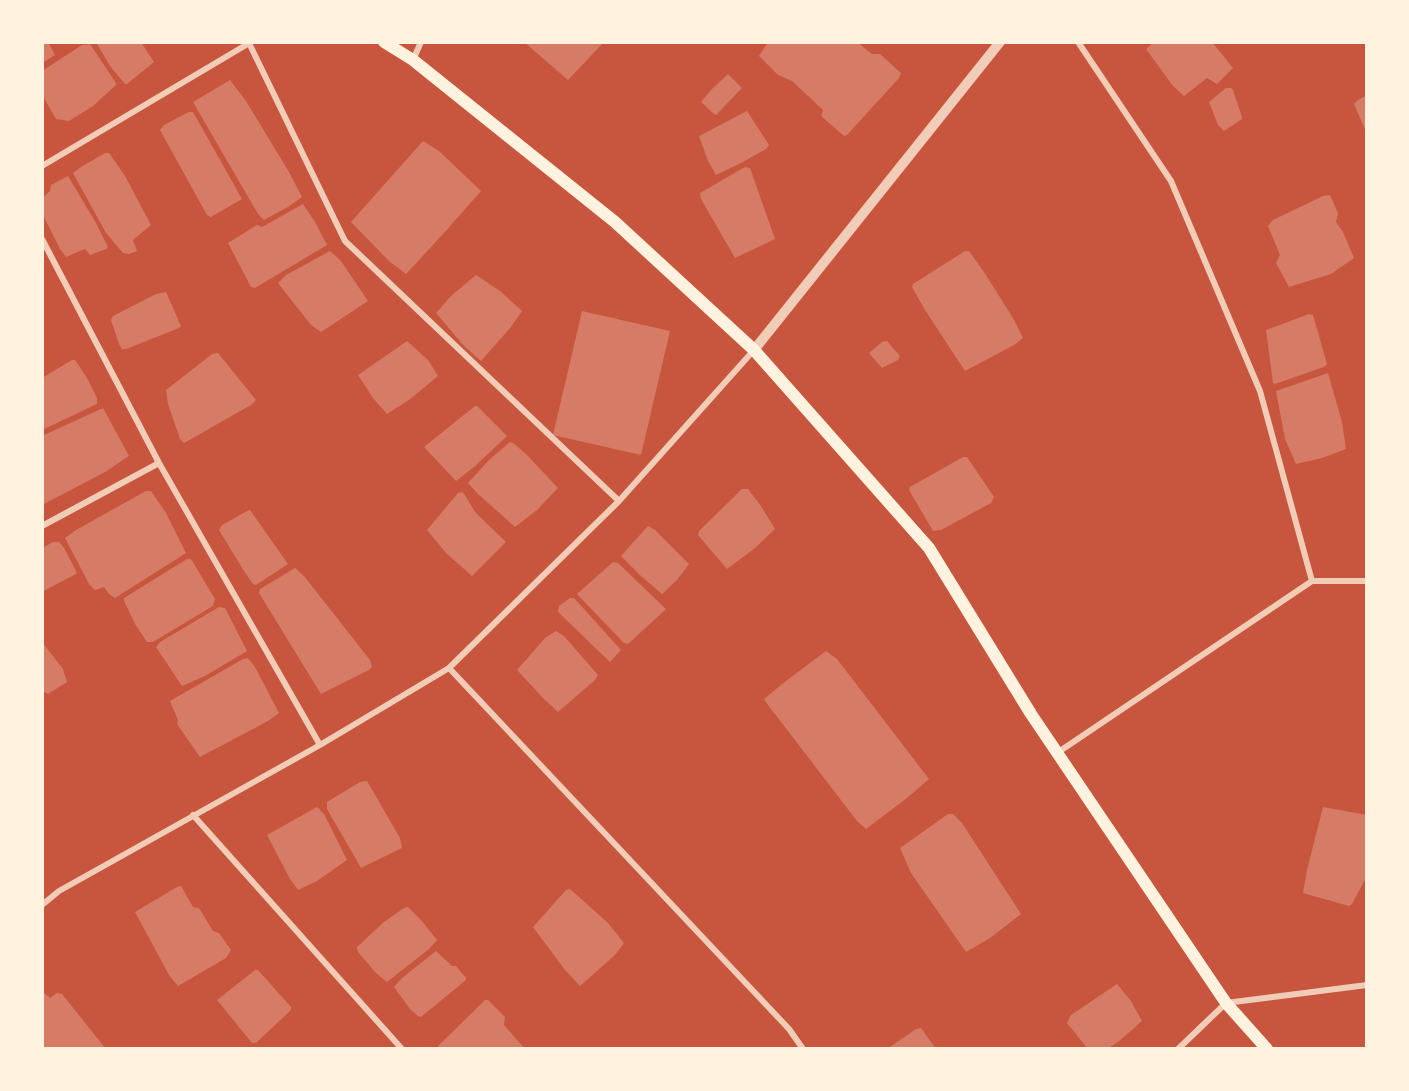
<!DOCTYPE html>
<html>
<head>
<meta charset="utf-8">
<style>
  body { margin:0 }
  #map { position:relative; width:1409px; height:1091px; overflow:hidden; background:#c8553d; font-family:Cabin,sans-serif }
  canvas { display:block }
  .frame { position:absolute; inset:0; border:44px solid #fff3e0; pointer-events:none }
</style>
</head>
<body>
<div id="map">
<canvas width="1409" height="1091"></canvas>
<div class="frame"></div>
</div>
<script>
const ctx = document.querySelector('canvas').getContext('2d');
ctx.lineJoin = 'round';
function paint(path, color) { ctx.fillStyle = color; ctx.fill(path, 'evenodd'); }
function strokePath(path, color, width, dash) { ctx.strokeStyle = color; ctx.lineWidth = width; ctx.lineCap = dash ? 'butt' : 'round'; ctx.setLineDash(dash || []); ctx.stroke(path); }
paint(new Path2D(`
  M 42,42 L 48,42 L 55,55 L 42,63 Z
  M 96,42 L 141,42 L 154,62 L 127,84 L 125,84 L 110,66 Z
  M 524,42 L 604,42 L 568,80 Z
  M 768,42 L 857,42 L 872,54 L 880,54 L 901,73 L 899,78 L 847,135 L 844,136 L 821,116 L 823,110 L 792,81 L 778,75 L 759,56 Z
  M 1154,42 L 1212,42 L 1233,68 L 1217,84 L 1207,78 L 1184,96 L 1173,86 L 1146,49 Z
  M 90,44 L 116,83 L 116,85 L 93,106 L 69,121 L 56,119 L 45,100 L 42,92 L 42,71 L 82,45 Z
  M 728,74 L 742,88 L 716,115 L 714,114 L 701,102 L 712,89 Z
  M 230,80 L 246,101 L 289,172 L 302,197 L 288,207 L 264,220 L 258,214 L 193,102 Z
  M 1226,88 L 1231,88 L 1233,90 L 1242,117 L 1242,119 L 1224,131 L 1218,125 L 1209,102 Z
  M 1367,95 L 1367,134 L 1354,104 L 1358,100 Z
  M 747,111 L 769,145 L 766,149 L 741,163 L 716,175 L 708,161 L 699,136 Z
  M 189,112 L 193,112 L 242,199 L 211,217 L 207,215 L 160,130 L 164,125 Z
  M 423,141 L 439,151 L 481,191 L 444,233 L 406,274 L 389,261 L 351,222 Z
  M 105,153 L 109,153 L 125,176 L 151,225 L 133,240 L 137,251 L 129,254 L 123,253 L 106,233 L 73,173 L 81,167 Z
  M 745,167 L 750,168 L 775,239 L 735,258 L 701,199 L 700,193 Z
  M 68,176 L 96,223 L 108,247 L 106,249 L 90,255 L 85,249 L 66,257 L 60,249 L 42,213 L 42,198 L 50,191 L 51,185 Z
  M 1330,195 L 1338,213 L 1336,222 L 1343,232 L 1354,258 L 1331,274 L 1289,287 L 1276,263 L 1280,255 L 1268,226 L 1273,220 L 1323,196 Z
  M 303,204 L 315,222 L 327,245 L 255,288 L 251,287 L 228,243 L 257,225 L 262,227 Z
  M 330,251 L 341,261 L 368,301 L 321,332 L 311,325 L 278,283 L 286,275 Z
  M 965,251 L 969,251 L 984,272 L 1013,318 L 1023,338 L 1014,345 L 965,371 L 925,310 L 912,287 L 913,284 Z
  M 476,275 L 500,291 L 522,311 L 511,327 L 481,361 L 465,347 L 436,313 L 451,296 Z
  M 166,292 L 181,326 L 179,328 L 126,349 L 122,349 L 119,344 L 111,320 L 113,316 L 156,294 Z
  M 582,311 L 670,331 L 641,455 L 553,435 Z
  M 1309,314 L 1313,315 L 1327,364 L 1324,367 L 1275,384 L 1273,383 L 1266,330 Z
  M 407,341 L 428,360 L 438,376 L 409,400 L 387,414 L 373,398 L 358,375 Z
  M 887,341 L 900,356 L 898,360 L 882,368 L 869,353 L 882,342 Z
  M 218,353 L 256,400 L 251,405 L 184,443 L 180,439 L 168,404 L 166,390 L 212,354 Z
  M 72,360 L 75,360 L 87,378 L 97,398 L 97,404 L 42,430 L 42,378 Z
  M 1328,373 L 1342,422 L 1346,449 L 1322,458 L 1296,464 L 1285,439 L 1276,391 Z
  M 475,406 L 477,406 L 507,436 L 474,467 L 456,481 L 424,447 Z
  M 103,408 L 129,456 L 105,472 L 42,505 L 42,436 Z
  M 510,442 L 513,443 L 526,454 L 558,488 L 537,510 L 515,527 L 477,493 L 468,483 L 489,460 Z
  M 963,457 L 967,457 L 994,497 L 991,503 L 941,530 L 933,531 L 909,490 L 910,487 Z
  M 742,489 L 748,489 L 761,506 L 775,529 L 755,548 L 727,569 L 698,535 L 699,531 Z
  M 146,491 L 151,491 L 166,513 L 186,553 L 115,598 L 109,594 L 104,587 L 95,590 L 89,584 L 65,538 L 76,530 Z
  M 463,492 L 475,512 L 506,542 L 472,576 L 446,553 L 427,530 L 458,493 Z
  M 250,510 L 288,564 L 256,585 L 253,584 L 244,571 L 219,530 L 222,525 L 247,511 Z
  M 648,526 L 655,530 L 689,564 L 677,580 L 662,594 L 641,576 L 621,556 Z
  M 53,542 L 59,542 L 64,548 L 77,573 L 74,575 L 42,592 L 42,548 Z
  M 187,559 L 191,559 L 215,599 L 213,606 L 153,642 L 147,642 L 135,624 L 124,601 L 124,598 Z
  M 613,562 L 618,563 L 666,609 L 628,644 L 624,643 L 577,594 Z
  M 295,568 L 304,576 L 370,660 L 372,667 L 369,670 L 321,694 L 259,593 L 260,589 Z
  M 570,598 L 574,598 L 621,650 L 610,662 L 558,612 L 559,606 Z
  M 219,607 L 225,608 L 247,651 L 205,676 L 182,686 L 156,647 L 160,642 Z
  M 556,631 L 564,636 L 598,675 L 595,680 L 558,712 L 544,699 L 517,670 L 545,638 Z
  M 42,642 L 63,669 L 67,682 L 48,694 L 42,690 Z
  M 826,651 L 837,659 L 929,779 L 907,798 L 866,829 L 857,821 L 765,701 L 764,699 L 782,684 Z
  M 248,658 L 255,667 L 279,713 L 268,721 L 200,757 L 177,724 L 178,720 L 170,701 L 243,659 Z
  M 367,781 L 400,838 L 402,848 L 361,868 L 327,809 L 327,802 L 360,782 Z
  M 317,807 L 324,814 L 347,860 L 317,881 L 298,890 L 290,879 L 267,835 Z
  M 1323,807 L 1367,815 L 1367,876 L 1352,904 L 1349,906 L 1303,893 L 1307,870 Z
  M 948,814 L 953,814 L 962,823 L 1021,914 L 990,938 L 966,952 L 911,873 L 900,848 Z
  M 181,886 L 193,907 L 199,908 L 213,931 L 219,933 L 231,950 L 226,958 L 178,986 L 169,975 L 135,912 L 177,887 Z
  M 570,889 L 608,923 L 624,943 L 615,955 L 580,986 L 565,970 L 533,927 L 566,890 Z
  M 408,907 L 421,920 L 437,940 L 429,949 L 387,982 L 376,973 L 358,952 L 357,947 L 384,922 L 404,908 Z
  M 436,951 L 452,966 L 456,966 L 466,978 L 466,980 L 421,1017 L 418,1016 L 410,1009 L 394,987 L 402,978 Z
  M 255,970 L 258,970 L 291,1007 L 291,1010 L 256,1043 L 252,1043 L 217,1000 Z
  M 1117,984 L 1131,1001 L 1142,1021 L 1118,1042 L 1107,1049 L 1088,1049 L 1067,1023 L 1071,1015 Z
  M 42,991 L 50,998 L 57,993 L 62,994 L 106,1049 L 42,1049 Z
  M 485,1000 L 488,1000 L 505,1017 L 504,1025 L 525,1049 L 441,1049 L 438,1046 Z
  M 921,1028 L 936,1049 L 887,1049 L 916,1029 Z`), '#d67c66');
strokePath(new Path2D(`
  M 249,43 L 345,241 L 619,501
  M 413,60 L 421,42
  M 42,166 L 251,42
  M 42,239 L 159,463 L 320,745
  M 42,526 L 159,463
  M 1312,581 L 1367,581
  M 449,668 L 789,1029 L 803,1049
  M 1057,753 L 1312,581 L 1260,391 L 1171,181 L 1078,42
  M 193,815 L 402,1049
  M 42,905 L 59,891 L 320,745 L 449,668 L 619,501 L 754,350
  M 1178,1049 L 1226,1003 L 1367,985`), '#f1ccb7', 6);
strokePath(new Path2D(`
  M 754,350 L 1000,42`), '#f1ccb7', 10);
strokePath(new Path2D(`
  M 384,42 L 413,60 L 615,222 L 754,350 L 929,548 L 1031,714 L 1226,1003 L 1267,1049`), '#fff3e0', 12);
</script>
</body>
</html>
